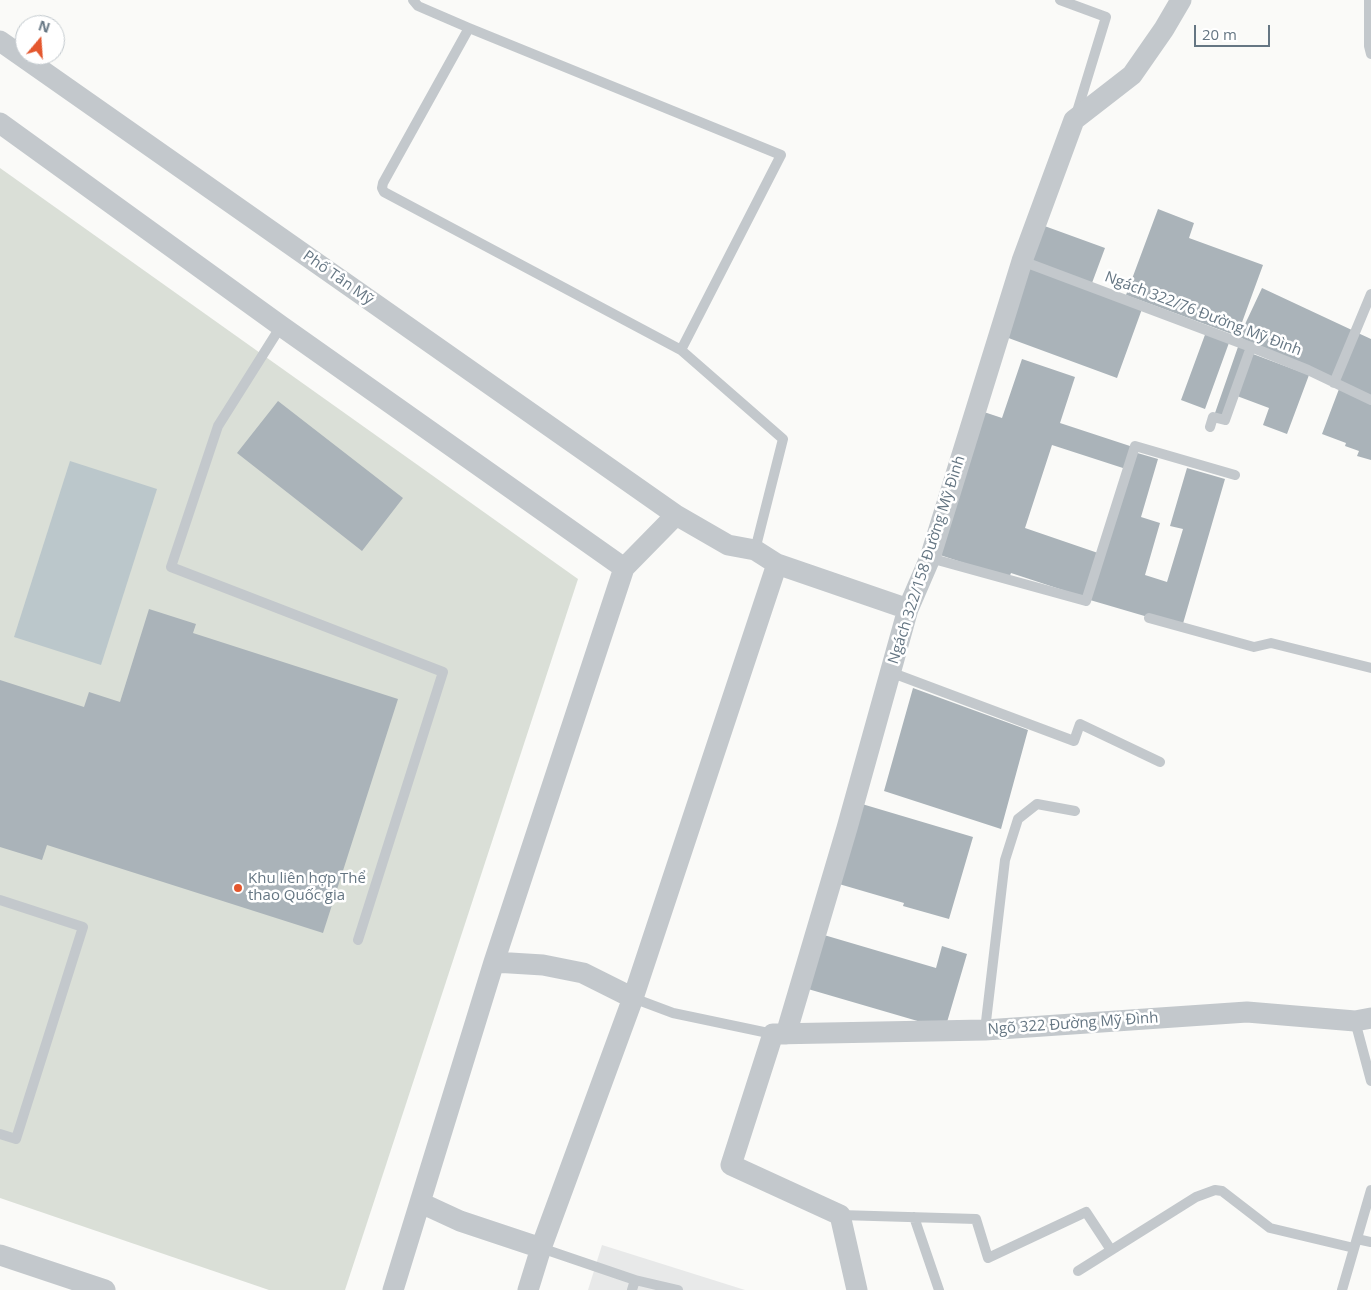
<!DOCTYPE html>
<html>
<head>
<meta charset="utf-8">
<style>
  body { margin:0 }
  #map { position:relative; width:1371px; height:1290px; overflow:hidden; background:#fafaf8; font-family:"Open Sans",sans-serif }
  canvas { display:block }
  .north { position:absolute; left:15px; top:15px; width:50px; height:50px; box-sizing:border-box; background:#fff; border:1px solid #c1c8cd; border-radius:50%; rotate:18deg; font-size:14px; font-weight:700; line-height:20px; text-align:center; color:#657683 }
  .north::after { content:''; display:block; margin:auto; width:18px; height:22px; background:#e4572e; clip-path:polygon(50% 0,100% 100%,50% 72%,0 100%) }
  .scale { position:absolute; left:1194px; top:25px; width:76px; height:22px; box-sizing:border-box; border:2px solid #657683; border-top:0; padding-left:6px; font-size:15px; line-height:18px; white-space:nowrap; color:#657683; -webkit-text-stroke:4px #fff; paint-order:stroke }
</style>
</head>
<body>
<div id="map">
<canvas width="1371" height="1290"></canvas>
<div class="north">N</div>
<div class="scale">20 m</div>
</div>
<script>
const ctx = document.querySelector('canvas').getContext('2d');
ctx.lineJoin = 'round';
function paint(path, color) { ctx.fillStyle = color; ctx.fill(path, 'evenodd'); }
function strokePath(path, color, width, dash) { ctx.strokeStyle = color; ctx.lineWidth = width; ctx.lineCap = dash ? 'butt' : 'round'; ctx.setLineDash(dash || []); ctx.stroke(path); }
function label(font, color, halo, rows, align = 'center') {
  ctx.font = font + ' "Open Sans",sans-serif'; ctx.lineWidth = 5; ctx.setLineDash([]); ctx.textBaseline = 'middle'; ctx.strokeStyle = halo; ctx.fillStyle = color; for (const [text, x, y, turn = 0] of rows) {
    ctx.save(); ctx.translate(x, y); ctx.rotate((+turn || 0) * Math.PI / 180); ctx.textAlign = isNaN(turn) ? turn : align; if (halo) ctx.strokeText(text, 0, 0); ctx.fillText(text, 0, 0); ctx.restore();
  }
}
paint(new Path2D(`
  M 602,1245 L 745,1290 L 588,1290 Z`), '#e8e9e9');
paint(new Path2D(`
  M 0,168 L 578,579 L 345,1290 L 269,1290 L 0,1198 Z`), '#dadfd7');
paint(new Path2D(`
  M 70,461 L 157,489 L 101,665 L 14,637 Z`), '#bbc7cb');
paint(new Path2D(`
  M 1158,209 L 1194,223 L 1189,238 L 1263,265 L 1237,336 L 1126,295 Z
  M 1039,224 L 1105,248 L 1092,283 L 1026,259 Z
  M 1028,267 L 1142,309 L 1117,378 L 1003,336 Z
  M 1262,288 L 1354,331 L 1332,380 L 1239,337 Z
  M 1206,332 L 1230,340 L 1205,409 L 1181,400 Z
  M 1358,333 L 1371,339 L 1371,397 L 1336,381 Z
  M 1239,344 L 1249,347 L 1224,416 L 1215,413 Z
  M 1253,354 L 1309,375 L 1287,434 L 1263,425 L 1269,408 L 1237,396 Z
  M 1022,359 L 1075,377 L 1060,423 L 1133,447 L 1126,469 L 1052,445 L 1025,528 L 1098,553 L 1084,597 L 1011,573 L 1009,578 L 934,553 L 981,411 L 1002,418 Z
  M 1339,389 L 1371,403 L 1371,460 L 1357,456 L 1359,451 L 1345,446 L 1346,443 L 1322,434 Z
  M 278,401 L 403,498 L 362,551 L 237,453 Z
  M 1134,452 L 1158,459 L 1141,517 L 1160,523 L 1145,575 L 1167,582 L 1183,529 L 1170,526 L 1187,468 L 1225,479 L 1182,627 L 1090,600 Z
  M 149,609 L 196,624 L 193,633 L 398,699 L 323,933 L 47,845 L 42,860 L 0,847 L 0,680 L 84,707 L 89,692 L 120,702 Z
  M 913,688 L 1028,730 L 1001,829 L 884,791 Z
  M 862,804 L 973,837 L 949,919 L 903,906 L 904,903 L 839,884 Z
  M 824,935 L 936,968 L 942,946 L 967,954 L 945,1029 L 808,989 Z`), '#aab3b9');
strokePath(new Path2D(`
  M 413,0 L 418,6 L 469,28 L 781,155 L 681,350 L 783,439 L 755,550
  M 1060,0 L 1106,17 L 1076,115
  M 1369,0 L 1369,46 L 1371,54
  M 469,28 L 383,183 L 382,188 L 384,192 L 681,350
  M 1022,261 L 1251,347 L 1308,370 L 1371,400
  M 281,326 L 218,426 L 171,567 L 443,672 L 358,940
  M 1334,383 L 1371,294
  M 1210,427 L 1213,417 L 1225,420 L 1251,347
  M 930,558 L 1086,601 L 1135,446 L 1235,475
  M 1149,618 L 1254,647 L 1271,643 L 1371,668
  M 890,672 L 1074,741 L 1080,724 L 1160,762
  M 0,900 L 83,927 L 16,1139 L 0,1134
  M 633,998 L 673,1013 L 773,1034
  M 1355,1021 L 1371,1081
  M 985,1030 L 1005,860 L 1018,819 L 1037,804 L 1075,811
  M 840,1215 L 976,1219 L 988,1258 L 1086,1212 L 1111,1250
  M 914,1217 L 939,1290
  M 1357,1239 L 1371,1242
  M 541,1248 L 635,1280 L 632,1290
  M 1078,1271 L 1196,1197 L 1215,1190 L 1222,1191 L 1270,1228 L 1354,1248
  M 635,1280 L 678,1290
  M 1342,1290 L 1371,1190`), '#c3c8cc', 10);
strokePath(new Path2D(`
  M 0,41 L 676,515 L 728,545 L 755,550 L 777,564 L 908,609
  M 0,123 L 281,326 L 624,568
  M 494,962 L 543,965 L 583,973 L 633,998
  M 786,1034 L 847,828 L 908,609 L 930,558 L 1022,261 L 1074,120 L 1132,75 L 1164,29 L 1181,0
  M 421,1203 L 460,1221 L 541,1248
  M 0,1255 L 105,1290
  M 393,1290 L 494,962 L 624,568 L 676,515
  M 528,1290 L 541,1248 L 633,998 L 777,564
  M 857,1290 L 840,1215 L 731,1165 L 773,1034 L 985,1030 L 1247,1012 L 1355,1021 L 1371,1018`), '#c3c8cc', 21);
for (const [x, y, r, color] of [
  [238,888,5,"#e4572e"]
]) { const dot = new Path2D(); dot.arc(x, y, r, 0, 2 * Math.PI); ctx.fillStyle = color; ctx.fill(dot); strokePath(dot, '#fff', 2); }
label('15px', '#657683', '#fff', [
  ["Phố Tân Mỹ",338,278,35],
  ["Ngách 322/76 Đường Mỹ Đình",1203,314,21],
  ["Ngách 322/158 Đường Mỹ Đình",927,560,-72],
  ["Ngõ 322 Đường Mỹ Đình",1073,1024,-4]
]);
label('15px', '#657683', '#fff', [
  ["Khu liên hợp Thể",248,879],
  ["thao Quốc gia",248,896]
], 'left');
</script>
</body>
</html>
